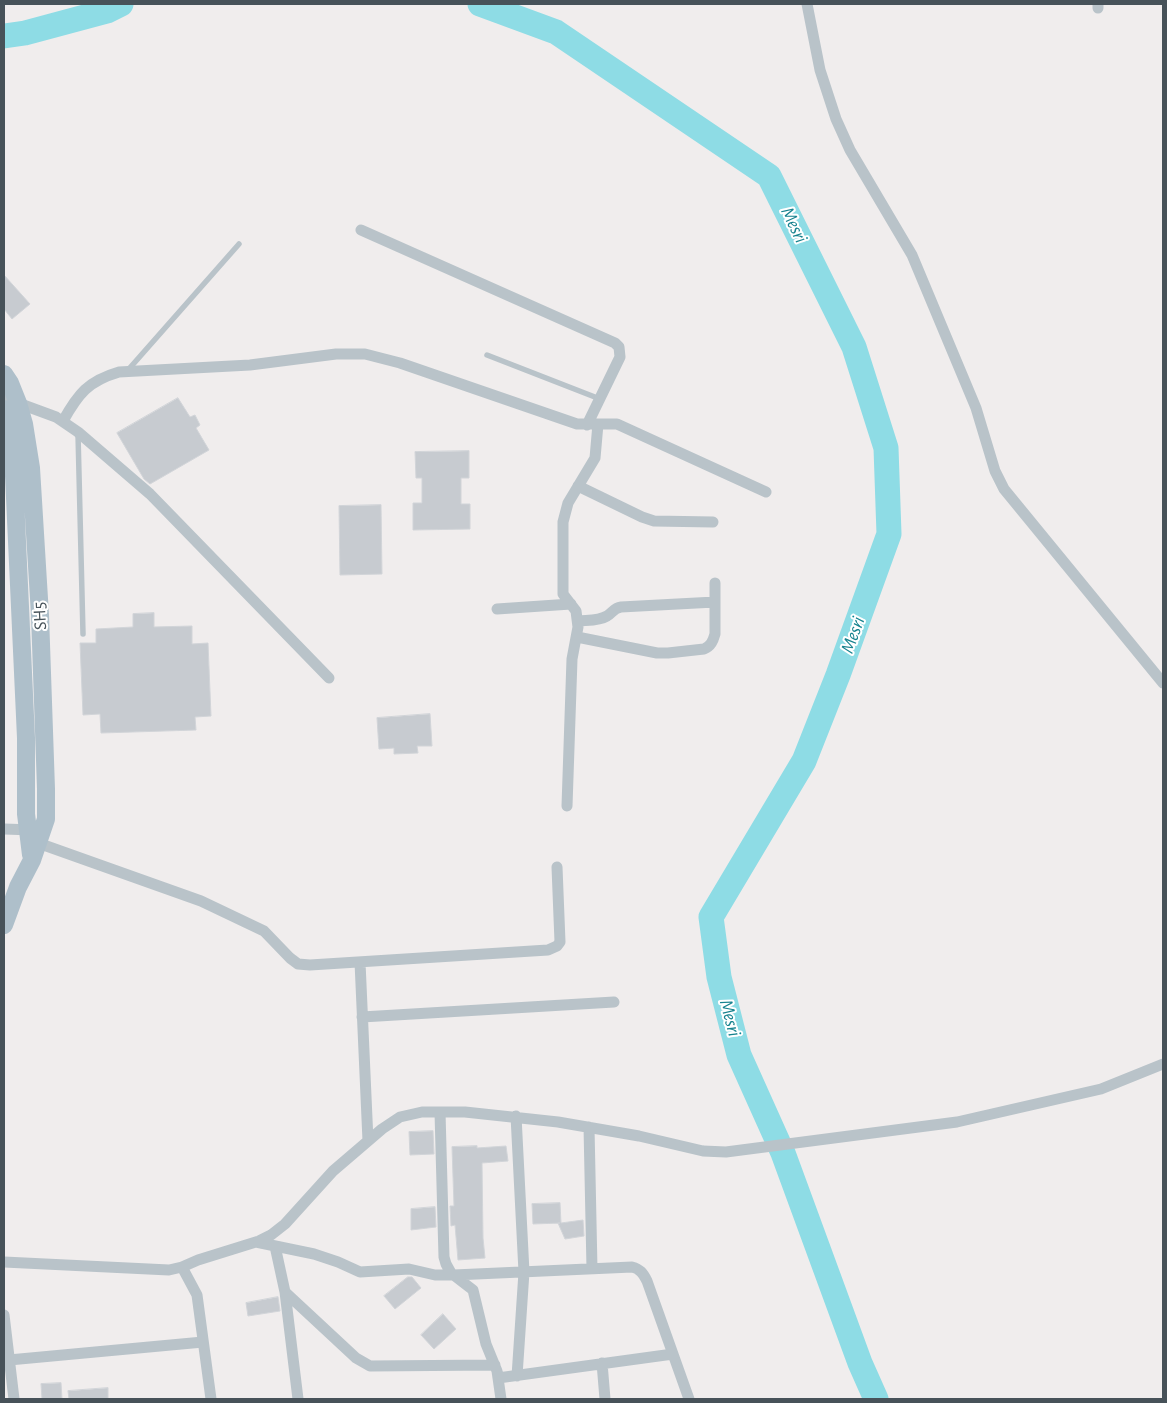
<!DOCTYPE html>
<html>
<head>
<meta charset="utf-8">
<style>
  body { margin:0 }
  #map { position:relative; width:1167px; height:1403px; overflow:hidden; background:#f0eded; font-family:"Alegreya Sans",sans-serif }
  canvas { display:block }
  .frame { position:absolute; inset:0; border:5px solid #475259; pointer-events:none }
</style>
</head>
<body>
<div id="map">
<canvas width="1167" height="1403"></canvas>
<div class="frame"></div>
</div>
<script>
const ctx = document.querySelector('canvas').getContext('2d');
ctx.lineJoin = 'round';
function strokePath(path, color, width, dash) { ctx.strokeStyle = color; ctx.lineWidth = width; ctx.lineCap = dash ? 'butt' : 'round'; ctx.setLineDash(dash || []); ctx.stroke(path); }
function paint(path, color) { ctx.fillStyle = color; ctx.fill(path, 'evenodd'); }
function label(font, color, halo, rows, align = 'center') {
  ctx.font = font + ' "Alegreya Sans",sans-serif'; ctx.lineWidth = 4; ctx.setLineDash([]); ctx.textBaseline = 'middle'; ctx.strokeStyle = halo; ctx.fillStyle = color; for (const [text, x, y, turn = 0] of rows) {
    ctx.save(); ctx.translate(x, y); ctx.rotate((+turn || 0) * Math.PI / 180); ctx.textAlign = isNaN(turn) ? turn : align; if (halo) ctx.strokeText(text, 0, 0); ctx.fillText(text, 0, 0); ctx.restore();
  }
}
strokePath(new Path2D(`
  M 480,4 L 556,32 L 769,176 L 854,347 L 886,448 L 889,534 L 838,675 L 804,761 L 711,917 L 719,977 L 739,1055 L 783,1153 L 860,1363 L 876,1399
  M 4,36 L 25,33 L 107,11 L 121,4`), '#8edce5', 25);
const building = new Path2D(`
  M 4,275 L 30,304 L 12,319 L 4,309 Z
  M 178,398 L 190,417 L 195,415 L 200,425 L 196,428 L 209,450 L 150,484 L 144,479 L 117,433 Z
  M 469,451 L 469,478 L 461,478 L 461,504 L 470,504 L 470,529 L 413,530 L 413,503 L 422,503 L 422,478 L 416,478 L 415,452 Z
  M 381,505 L 382,574 L 340,575 L 339,506 Z
  M 154,613 L 154,627 L 192,626 L 192,644 L 208,643 L 211,716 L 195,717 L 196,730 L 101,733 L 100,714 L 83,715 L 80,643 L 96,643 L 96,629 L 133,627 L 133,614 Z
  M 430,714 L 432,746 L 417,746 L 418,753 L 394,754 L 394,748 L 379,749 L 377,718 Z
  M 433,1131 L 434,1154 L 410,1155 L 409,1132 Z
  M 477,1146 L 477,1148 L 506,1146 L 508,1161 L 482,1163 L 483,1238 L 485,1258 L 458,1260 L 455,1225 L 451,1226 L 450,1206 L 454,1206 L 452,1147 Z
  M 560,1203 L 561,1223 L 583,1220 L 584,1236 L 565,1239 L 558,1223 L 560,1223 L 533,1224 L 532,1204 Z
  M 435,1207 L 436,1227 L 411,1230 L 411,1209 Z
  M 408,1277 L 412,1277 L 421,1288 L 395,1309 L 384,1296 Z
  M 278,1297 L 280,1311 L 248,1316 L 246,1303 Z
  M 443,1314 L 456,1329 L 434,1349 L 421,1335 Z
  M 61,1383 L 62,1399 L 42,1399 L 41,1384 Z
  M 108,1388 L 108,1399 L 69,1399 L 68,1391 Z`);
paint(building, '#c7cbd0');
strokePath(building, '#d1d4d8', 1);
strokePath(new Path2D(`
  M 487,355 L 600,399
  M 128,370 L 239,244
  M 78,434 L 83,634`), '#b9c3c9', 5.5);
strokePath(new Path2D(`
  M 807,4 L 820,70 L 836,119 L 850,150 L 912,255 L 976,408 L 995,471 L 1004,489 L 1163,683
  M 1098,8 L 1098,4
  M 361,230 L 615,343 L 619,347 L 620,357 L 587,425
  M 4,400 L 18,403 L 56,417 L 78,432 L 150,494 L 329,678
  M 63,421 C 78,394 88,381 119,372 L 250,365 L 336,354 L 365,354 L 400,363 L 577,424 L 617,424 L 766,492
  M 578,486 L 642,517 L 654,521 L 713,522
  M 497,609 L 571,604
  M 578,621 C 588,620 599,621 607,616 C 613,612 614,608 621,607 L 715,602
  M 577,637 L 657,653 L 668,653 L 704,649 C 711,646 713,641 715,634 L 715,583
  M 567,806 L 572,659 L 578,627 L 576,611 L 563,594 L 563,522 L 568,503 L 595,458 L 598,424
  M 4,829 L 33,830
  M 38,843 L 201,901 L 264,931 L 290,958 L 298,964 L 310,965 L 548,950 L 557,946 L 560,942 L 557,867
  M 360,962 L 368,1141
  M 362,1017 L 614,1002
  M 440,1112 L 444,1257 L 446,1264 L 451,1273 L 473,1290 L 486,1344 L 497,1371 L 501,1399
  M 516,1116 L 524,1272 L 517,1376
  M 589,1127 L 592,1269
  M 256,1242 L 314,1254 L 338,1262 L 360,1272 L 409,1269 L 435,1275 L 454,1275 L 632,1267 C 640,1269 643,1273 647,1281 L 689,1399
  M 275,1246 L 285,1292 L 298,1399
  M 4,1262 L 169,1270 L 182,1267 L 198,1260 L 259,1241 L 271,1235 L 285,1224 L 333,1171 L 382,1129 L 400,1117 L 422,1112 L 465,1112 L 558,1122 L 639,1136 L 703,1151 L 726,1152 L 957,1122 L 1101,1089 L 1163,1064
  M 182,1267 L 197,1295 L 211,1399
  M 285,1292 L 356,1358 L 370,1366 L 495,1365
  M 4,1315 L 14,1399
  M 9,1360 L 203,1342
  M 602,1363 L 605,1399
  M 498,1378 L 673,1354`), '#b9c3c9', 11);
strokePath(new Path2D(`
  M 4,374 L 10,383 L 18,403 L 24,424 L 31,468 L 40,615 L 46,789 L 46,819 L 32,860 L 18,887 L 4,925
  M 4,409 L 13,454 L 26,738 L 26,814 L 31,855`), '#aebfca', 18);
label('18px', '#475259', '#fff', [
  ["SH5",40,616,-93]
]);
label('italic 19px', '#16828e', '#fff', [
  ["Mesri",794,225,64],
  ["Mesri",853,635,-70],
  ["Mesri",730,1018,75]
]);
</script>
</body>
</html>
